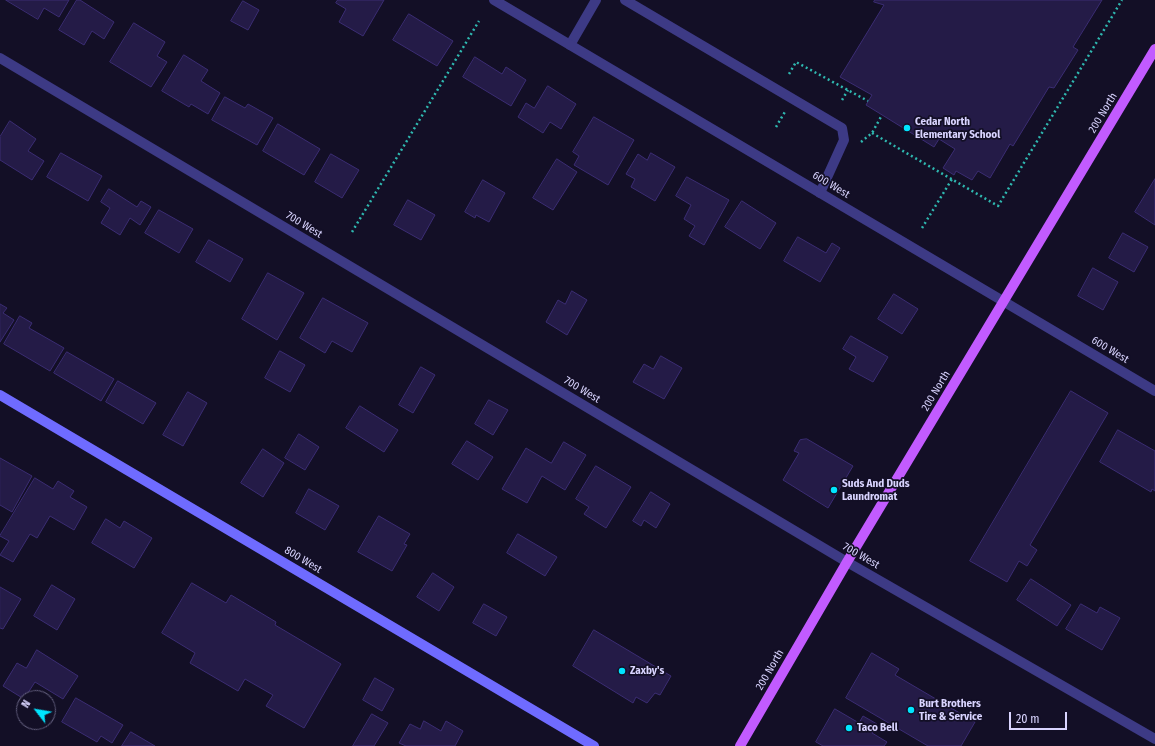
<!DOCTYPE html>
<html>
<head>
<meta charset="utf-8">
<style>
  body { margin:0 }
  #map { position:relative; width:1155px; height:746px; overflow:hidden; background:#130f26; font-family:"Fira Sans Condensed",sans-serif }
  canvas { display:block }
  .north { position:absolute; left:16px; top:690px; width:40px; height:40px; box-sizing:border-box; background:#130f26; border:1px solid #625e7d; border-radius:50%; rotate:301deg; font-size:11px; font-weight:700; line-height:16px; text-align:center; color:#d9d4ff }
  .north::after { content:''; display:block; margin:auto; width:14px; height:18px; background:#00e5ff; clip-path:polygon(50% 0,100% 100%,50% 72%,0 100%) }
  .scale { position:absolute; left:1009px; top:712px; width:58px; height:18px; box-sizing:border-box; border:2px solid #d9d4ff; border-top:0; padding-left:5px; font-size:12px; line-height:14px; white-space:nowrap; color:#d9d4ff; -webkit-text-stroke:3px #130f26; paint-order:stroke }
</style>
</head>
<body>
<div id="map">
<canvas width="1155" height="746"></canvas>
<div class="north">N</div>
<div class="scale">20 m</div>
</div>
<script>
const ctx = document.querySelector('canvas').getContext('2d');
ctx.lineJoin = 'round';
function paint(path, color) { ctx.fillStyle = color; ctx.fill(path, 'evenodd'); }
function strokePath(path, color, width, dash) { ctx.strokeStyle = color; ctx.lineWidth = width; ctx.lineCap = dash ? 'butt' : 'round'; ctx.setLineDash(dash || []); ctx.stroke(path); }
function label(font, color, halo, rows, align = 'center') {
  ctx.font = font + ' "Fira Sans Condensed",sans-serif'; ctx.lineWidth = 3.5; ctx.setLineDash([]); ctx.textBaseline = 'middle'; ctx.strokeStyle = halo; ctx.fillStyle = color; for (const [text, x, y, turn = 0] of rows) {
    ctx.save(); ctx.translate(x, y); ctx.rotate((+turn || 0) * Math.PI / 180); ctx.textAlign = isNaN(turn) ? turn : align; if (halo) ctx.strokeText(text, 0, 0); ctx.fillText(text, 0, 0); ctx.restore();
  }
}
const building = new Path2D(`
  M 6,0 L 69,0 L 59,17 L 44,8 L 38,19 Z
  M 77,0 L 80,0 L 114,22 L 104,39 L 92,31 L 84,45 L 59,30 Z
  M 338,0 L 384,0 L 363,36 L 339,22 L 346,9 L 336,3 Z
  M 875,0 L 1102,0 L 1073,47 L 1078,50 L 1054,88 L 1049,87 L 1013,146 L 1010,144 L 990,178 L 978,171 L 972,180 L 956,171 L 954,175 L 943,168 L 955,149 L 939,139 L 934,147 L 866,105 L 872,95 L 840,77 L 884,5 L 874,2 Z
  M 243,1 L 259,10 L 248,30 L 231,21 Z
  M 409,14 L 453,41 L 437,66 L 393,40 Z
  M 134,23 L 165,42 L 157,56 L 167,62 L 151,87 L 110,62 Z
  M 184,55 L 208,70 L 201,81 L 220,93 L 208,114 L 191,104 L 189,107 L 162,91 Z
  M 475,57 L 502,74 L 506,67 L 526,80 L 511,106 L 463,77 Z
  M 548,86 L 576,104 L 561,129 L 550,122 L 543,133 L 518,117 L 526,103 L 534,108 Z
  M 225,97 L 245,108 L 248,104 L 273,118 L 257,145 L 212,120 Z
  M 594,117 L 634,140 L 608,185 L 574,165 L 579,156 L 573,152 Z
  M 10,121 L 36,139 L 28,151 L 44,161 L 32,180 L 0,160 L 0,137 Z
  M 278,124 L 320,149 L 304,175 L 263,151 Z
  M 61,153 L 102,176 L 88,201 L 47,177 Z
  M 651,153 L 675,167 L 655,201 L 631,187 L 635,179 L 626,174 L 638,154 L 647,160 Z
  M 331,154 L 359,170 L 342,198 L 315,182 Z
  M 557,159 L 577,172 L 553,210 L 533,198 Z
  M 687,177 L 729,200 L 704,245 L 689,236 L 695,226 L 684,219 L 691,205 L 676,196 Z
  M 1155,179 L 1155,225 L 1135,212 Z
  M 483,180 L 505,193 L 489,222 L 476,215 L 475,218 L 465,212 Z
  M 109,189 L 137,207 L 141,201 L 151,207 L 140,225 L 130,218 L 120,235 L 101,223 L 110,208 L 101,202 Z
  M 408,200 L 435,215 L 421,240 L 394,225 Z
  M 742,201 L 776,223 L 760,249 L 725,227 Z
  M 159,210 L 193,229 L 179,253 L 145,233 Z
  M 1123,233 L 1148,247 L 1134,272 L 1109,258 Z
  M 798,237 L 826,253 L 832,243 L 840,248 L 820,282 L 784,261 Z
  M 209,240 L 243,259 L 230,282 L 196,262 Z
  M 1093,268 L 1118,282 L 1103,310 L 1078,296 Z
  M 268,273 L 304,293 L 277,340 L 242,319 Z
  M 572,291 L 587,300 L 567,335 L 546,322 L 558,300 L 565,304 Z
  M 894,294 L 918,309 L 902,334 L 878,319 Z
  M 323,298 L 368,323 L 352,352 L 332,341 L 325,353 L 300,338 Z
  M 0,304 L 7,308 L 3,313 L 14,320 L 0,342 Z
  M 20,316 L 32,323 L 29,328 L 64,348 L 50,371 L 4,344 Z
  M 851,336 L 888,357 L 873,382 L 849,369 L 856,357 L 843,349 Z
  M 280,351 L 305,365 L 290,392 L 265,378 Z
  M 67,352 L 114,379 L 101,401 L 54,373 Z
  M 661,356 L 682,368 L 664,399 L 633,382 L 644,364 L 653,369 Z
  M 421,367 L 435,375 L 413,413 L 399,405 Z
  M 118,381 L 156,403 L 143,424 L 106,402 Z
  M 1071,391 L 1108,413 L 1030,545 L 1037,550 L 1027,566 L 1019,561 L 1007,582 L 970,561 Z
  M 188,392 L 207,403 L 183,446 L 163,435 Z
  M 489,400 L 508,410 L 493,435 L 475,424 Z
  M 360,406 L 398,430 L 384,452 L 346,428 Z
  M 1118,430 L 1155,451 L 1155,491 L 1152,489 L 1151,492 L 1100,462 Z
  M 299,434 L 319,447 L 305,470 L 285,458 Z
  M 807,439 L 853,466 L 828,508 L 783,480 L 799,453 L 794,451 L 800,440 Z
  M 467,441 L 493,457 L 478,480 L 452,464 Z
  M 564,442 L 586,455 L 565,490 L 542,476 L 527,503 L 502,489 L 526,448 L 551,463 Z
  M 263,449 L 284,463 L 263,497 L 241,483 Z
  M 0,458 L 32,476 L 12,512 L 0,505 Z
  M 596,466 L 631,487 L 606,528 L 584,514 L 589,507 L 576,499 Z
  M 35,478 L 53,489 L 58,481 L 74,491 L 70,497 L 87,507 L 74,530 L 50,516 L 37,538 L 30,534 L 13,562 L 0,555 L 9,541 L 0,536 Z
  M 309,489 L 339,506 L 325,530 L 296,513 Z
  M 651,492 L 670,504 L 656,528 L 644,520 L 641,526 L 633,521 Z
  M 379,516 L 410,534 L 404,544 L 407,545 L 392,571 L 358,552 Z
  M 106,519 L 120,528 L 124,521 L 152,538 L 134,568 L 92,543 Z
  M 518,534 L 557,557 L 545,576 L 507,553 Z
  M 433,573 L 454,587 L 439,611 L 417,597 Z
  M 1031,579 L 1071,605 L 1057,626 L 1017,600 Z
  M 192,583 L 226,603 L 231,595 L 276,622 L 275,625 L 341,664 L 304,728 L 266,706 L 273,695 L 245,679 L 238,691 L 190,663 L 195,653 L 162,633 Z
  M 52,585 L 75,599 L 57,630 L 34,616 Z
  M 0,587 L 21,599 L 3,629 L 0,628 Z
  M 484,604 L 507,617 L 496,636 L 473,623 Z
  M 1081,604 L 1097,613 L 1100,607 L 1120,618 L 1102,650 L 1066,629 Z
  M 594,630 L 671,676 L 660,695 L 655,693 L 647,703 L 636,697 L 633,703 L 573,666 Z
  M 37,650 L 78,676 L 63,699 L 35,682 L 24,699 L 3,686 L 17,663 L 26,668 Z
  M 872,653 L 899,669 L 895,675 L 975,722 L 961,746 L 928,746 L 846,698 Z
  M 375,678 L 394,689 L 382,711 L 363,700 Z
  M 76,698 L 123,725 L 112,743 L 101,736 L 97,742 L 62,722 Z
  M 835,709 L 859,723 L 863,716 L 877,724 L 872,733 L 887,742 L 884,746 L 823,746 L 816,742 Z
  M 372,714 L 388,723 L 374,746 L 353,746 Z
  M 424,721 L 441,731 L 446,721 L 463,731 L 455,746 L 406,746 L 399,743 L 410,724 L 420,729 Z
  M 131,732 L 155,746 L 122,746 Z`);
paint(building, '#241b47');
strokePath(building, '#3b2d73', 1);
strokePath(new Path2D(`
  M 789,74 L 796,62 L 868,101
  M 842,100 L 848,90
  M 776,127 L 786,110
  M 872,133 L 998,206 L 1122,0
  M 861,142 L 872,133 L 882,115
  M 922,228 L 952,179
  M 352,232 L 479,21`), '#2fb8b0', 2.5, [2, 3]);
strokePath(new Path2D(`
  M 625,0 L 842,128 L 844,140 L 820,193
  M 570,45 L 596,0`), '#3d3a85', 10);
strokePath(new Path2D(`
  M 494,0 L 1155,391
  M 0,58 L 847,562 L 1155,739`), '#3d3a85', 10);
strokePath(new Path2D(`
  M 0,395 L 594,746`), '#6f6bff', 10);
strokePath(new Path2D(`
  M 740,746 L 847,562 L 1155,49`), '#c25bff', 10);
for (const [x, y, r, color] of [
  [907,128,4,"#00e5ff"],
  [834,490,4,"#00e5ff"],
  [622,671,4,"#00e5ff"],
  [911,710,4,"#00e5ff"],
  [849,728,4,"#00e5ff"]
]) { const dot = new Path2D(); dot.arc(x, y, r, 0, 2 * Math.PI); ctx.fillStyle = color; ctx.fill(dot); strokePath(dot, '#130f26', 1.5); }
label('11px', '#d9d4ff', '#130f26', [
  ["200 North",1103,113,-59],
  ["600 West",831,185,31],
  ["700 West",304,225,31],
  ["600 West",1110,350,31],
  ["700 West",582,390,31],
  ["200 North",936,391,-59],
  ["700 West",861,556,30],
  ["800 West",303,560,31],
  ["200 North",770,670,-60]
]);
label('bold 11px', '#d9d4ff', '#130f26', [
  ["Cedar North",915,122],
  ["Elementary School",915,135],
  ["Suds And Duds",842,484],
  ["Laundromat",842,497],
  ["Zaxby's",630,671],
  ["Burt Brothers",919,704],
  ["Tire & Service",919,717],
  ["Taco Bell",857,728]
], 'left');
</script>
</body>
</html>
